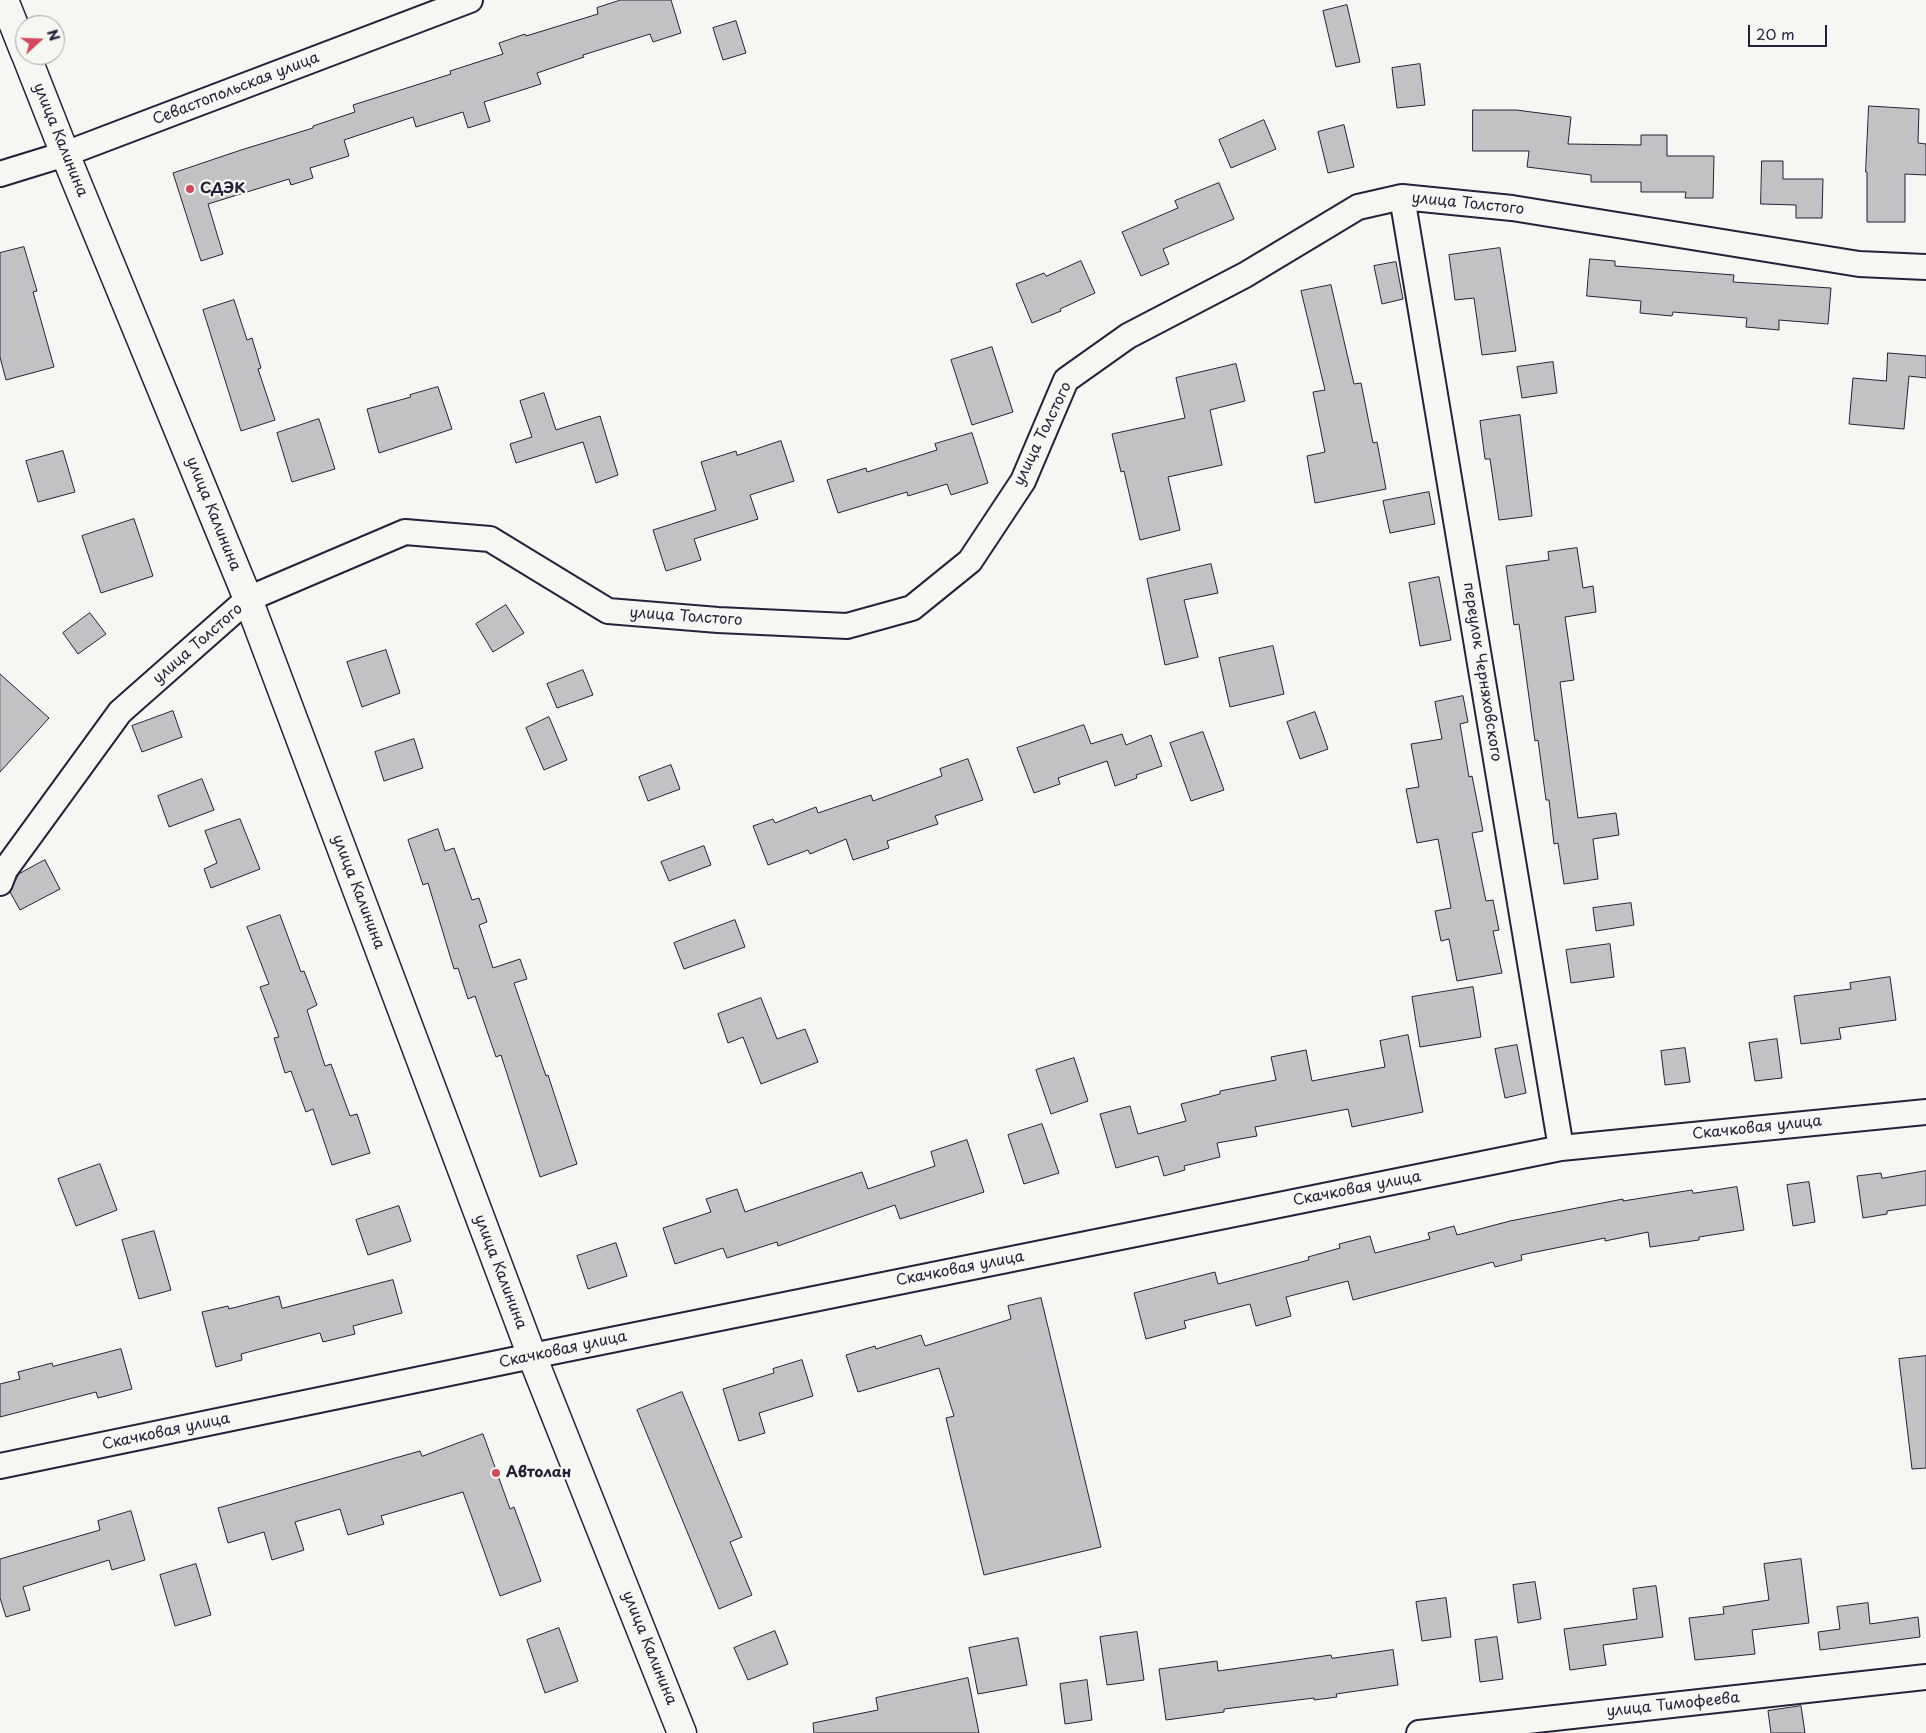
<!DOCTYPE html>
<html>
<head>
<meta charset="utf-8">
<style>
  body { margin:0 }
  #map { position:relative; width:1926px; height:1733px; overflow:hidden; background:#f6f6f2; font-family:"Playpen Sans",sans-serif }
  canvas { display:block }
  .north { position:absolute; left:15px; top:15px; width:50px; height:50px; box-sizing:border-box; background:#f6f6f2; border:1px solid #a1a1a9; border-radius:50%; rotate:70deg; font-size:14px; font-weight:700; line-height:20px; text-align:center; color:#22223b }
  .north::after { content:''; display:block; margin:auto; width:18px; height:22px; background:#d1495b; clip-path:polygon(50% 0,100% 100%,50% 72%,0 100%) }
  .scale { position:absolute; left:1748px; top:25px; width:79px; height:22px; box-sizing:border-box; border:2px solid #22223b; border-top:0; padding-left:6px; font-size:15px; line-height:18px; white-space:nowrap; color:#22223b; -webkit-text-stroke:4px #f6f6f2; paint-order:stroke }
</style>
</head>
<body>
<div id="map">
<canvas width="1926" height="1733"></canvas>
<div class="north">N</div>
<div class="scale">20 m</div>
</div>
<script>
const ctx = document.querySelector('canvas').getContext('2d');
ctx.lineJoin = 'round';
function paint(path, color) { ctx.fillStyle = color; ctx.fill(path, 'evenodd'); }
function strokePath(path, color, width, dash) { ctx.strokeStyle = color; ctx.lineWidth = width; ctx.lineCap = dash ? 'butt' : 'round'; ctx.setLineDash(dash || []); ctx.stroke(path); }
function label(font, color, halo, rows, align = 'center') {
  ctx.font = font + ' "Playpen Sans",sans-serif'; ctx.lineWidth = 4.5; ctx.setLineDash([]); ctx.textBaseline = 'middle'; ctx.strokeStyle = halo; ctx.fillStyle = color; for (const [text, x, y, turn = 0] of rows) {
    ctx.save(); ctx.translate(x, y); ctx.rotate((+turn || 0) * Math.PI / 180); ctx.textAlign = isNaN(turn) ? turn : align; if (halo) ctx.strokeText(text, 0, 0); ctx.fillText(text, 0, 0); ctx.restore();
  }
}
const building = new Path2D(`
  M 621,0 L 671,0 L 681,33 L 653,42 L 650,34 L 583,55 L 584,57 L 537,73 L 541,84 L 484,102 L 490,121 L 468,128 L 463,112 L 416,127 L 413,117 L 344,140 L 349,156 L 310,168 L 313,178 L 291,185 L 289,179 L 208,204 L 223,254 L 201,261 L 173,173 L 241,150 L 313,128 L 313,126 L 355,112 L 353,105 L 451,74 L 450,71 L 503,54 L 499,43 L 525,34 L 526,36 L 598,14 L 597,8 Z
  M 1347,5 L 1360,62 L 1336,67 L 1323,11 Z
  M 736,21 L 746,53 L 723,60 L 713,28 Z
  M 1420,64 L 1425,105 L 1397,108 L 1392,68 Z
  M 1869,106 L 1919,109 L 1918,143 L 1926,144 L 1926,175 L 1905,174 L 1905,222 L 1867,222 L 1867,172 L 1866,172 Z
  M 1473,110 L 1516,110 L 1571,117 L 1568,144 L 1641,145 L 1641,135 L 1667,135 L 1667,156 L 1714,156 L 1713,198 L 1685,198 L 1686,192 L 1641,192 L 1641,182 L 1591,182 L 1591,175 L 1527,167 L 1529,151 L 1473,151 Z
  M 1264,120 L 1276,149 L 1231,168 L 1219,140 Z
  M 1344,125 L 1354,167 L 1328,173 L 1318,132 Z
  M 1762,161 L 1783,161 L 1783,179 L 1823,179 L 1822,218 L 1796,218 L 1796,205 L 1761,204 Z
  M 1219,183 L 1234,219 L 1163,249 L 1169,264 L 1141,276 L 1122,232 L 1178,208 L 1175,201 Z
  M 24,247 L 37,291 L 33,292 L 54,367 L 6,380 L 0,357 L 0,253 Z
  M 1500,248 L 1516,351 L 1482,355 L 1474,298 L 1455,300 L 1449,255 Z
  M 1590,259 L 1615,261 L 1615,266 L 1734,275 L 1733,282 L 1831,288 L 1828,324 L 1779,320 L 1779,330 L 1746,327 L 1747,318 L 1673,312 L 1672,316 L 1640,313 L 1641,301 L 1587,296 Z
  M 1081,261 L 1095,293 L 1060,309 L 1061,311 L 1032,323 L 1016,284 L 1044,273 L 1046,276 Z
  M 1396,262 L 1403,299 L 1382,304 L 1374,266 Z
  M 1331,285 L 1354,384 L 1361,383 L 1373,443 L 1377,442 L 1386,489 L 1315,503 L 1307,456 L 1325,452 L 1313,392 L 1325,390 L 1301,291 Z
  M 234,300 L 247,340 L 252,338 L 261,368 L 258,369 L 275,420 L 241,431 L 203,310 Z
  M 992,347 L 1013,412 L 972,425 L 951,360 Z
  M 1888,353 L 1926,356 L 1926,378 L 1909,376 L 1904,429 L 1849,424 L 1853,378 L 1886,381 Z
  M 1553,362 L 1557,393 L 1522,398 L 1517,367 Z
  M 1236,364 L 1245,401 L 1210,410 L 1222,465 L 1168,477 L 1180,530 L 1140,540 L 1124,471 L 1121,472 L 1112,434 L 1185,418 L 1176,378 Z
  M 438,387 L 452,429 L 379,453 L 367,409 L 411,397 L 410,395 Z
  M 544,393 L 556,430 L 600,416 L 618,475 L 596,483 L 583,442 L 516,463 L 510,444 L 532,437 L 520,401 Z
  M 1520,415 L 1532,516 L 1499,520 L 1490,459 L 1485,459 L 1480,421 Z
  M 319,419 L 335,469 L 292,482 L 277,433 Z
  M 972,433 L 988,483 L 951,495 L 947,484 L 908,496 L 907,492 L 838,513 L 827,480 L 866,468 L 867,472 L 937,450 L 935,444 Z
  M 781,441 L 794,481 L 750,495 L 758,519 L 694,539 L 701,560 L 666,571 L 653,530 L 716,510 L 701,462 L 736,451 L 737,455 Z
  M 63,451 L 75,492 L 38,502 L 26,461 Z
  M 1429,492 L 1435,524 L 1390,533 L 1383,501 Z
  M 134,519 L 153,576 L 101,593 L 82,536 Z
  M 1577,548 L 1583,588 L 1593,586 L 1596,612 L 1565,617 L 1574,680 L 1560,682 L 1578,818 L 1616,813 L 1619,835 L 1593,839 L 1598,879 L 1564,884 L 1558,843 L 1554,844 L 1549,800 L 1546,800 L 1538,740 L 1535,741 L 1519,624 L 1514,625 L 1506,566 L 1549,560 L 1548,552 Z
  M 1211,564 L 1218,593 L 1184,600 L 1198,657 L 1165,665 L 1147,579 Z
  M 1439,577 L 1451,640 L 1420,646 L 1409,583 Z
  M 506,605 L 524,633 L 493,652 L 476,624 Z
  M 90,613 L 106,634 L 78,654 L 63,633 Z
  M 1273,646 L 1284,694 L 1230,707 L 1219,658 Z
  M 386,650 L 400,693 L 362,707 L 347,662 Z
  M 583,670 L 593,695 L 557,708 L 547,684 Z
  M 0,674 L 49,718 L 0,772 Z
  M 1463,696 L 1468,722 L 1460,724 L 1469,777 L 1472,776 L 1483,831 L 1472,833 L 1486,901 L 1493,900 L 1499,930 L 1493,931 L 1502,973 L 1457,981 L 1449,939 L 1441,941 L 1435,911 L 1451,908 L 1438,839 L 1417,843 L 1406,789 L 1419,787 L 1411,744 L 1442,739 L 1435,702 Z
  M 173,711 L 182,737 L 142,752 L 132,726 Z
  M 1315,712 L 1328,749 L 1300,759 L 1287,722 Z
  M 549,717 L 567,760 L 544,770 L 526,728 Z
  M 1084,725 L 1091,744 L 1122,734 L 1126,745 L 1151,735 L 1162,766 L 1136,775 L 1137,778 L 1115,786 L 1107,761 L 1058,778 L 1060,784 L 1034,793 L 1017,748 Z
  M 1203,732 L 1224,790 L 1191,801 L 1170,743 Z
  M 414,739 L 423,768 L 384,781 L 375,752 Z
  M 968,759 L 983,800 L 935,816 L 938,824 L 887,841 L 889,848 L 853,860 L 846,839 L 810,854 L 808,850 L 768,865 L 753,826 L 773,819 L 775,823 L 816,807 L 818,813 L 871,795 L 873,801 L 942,776 L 940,769 Z
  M 671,765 L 680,789 L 648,801 L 639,777 Z
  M 202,779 L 214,810 L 169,827 L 158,796 Z
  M 240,819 L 260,869 L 211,888 L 204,869 L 217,863 L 205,831 Z
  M 438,829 L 445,851 L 454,848 L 472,900 L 479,898 L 487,922 L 479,925 L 493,968 L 520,959 L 527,979 L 514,983 L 546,1076 L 548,1075 L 577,1164 L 540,1177 L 501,1055 L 496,1057 L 475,996 L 468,999 L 458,968 L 454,969 L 428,883 L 423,885 L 408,840 Z
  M 704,846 L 711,865 L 669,881 L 661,862 Z
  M 45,860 L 60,889 L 20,910 L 10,892 L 17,877 L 19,874 Z
  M 1631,903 L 1634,925 L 1596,931 L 1593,908 Z
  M 280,915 L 301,972 L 304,971 L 317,1005 L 307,1010 L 325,1066 L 331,1064 L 350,1116 L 357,1114 L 370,1153 L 332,1165 L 313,1109 L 306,1112 L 291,1071 L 285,1073 L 274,1038 L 279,1037 L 260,987 L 269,984 L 247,927 Z
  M 735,920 L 745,947 L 684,969 L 674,943 Z
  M 1610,944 L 1614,977 L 1571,983 L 1566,950 Z
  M 1890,977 L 1896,1020 L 1839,1028 L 1841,1039 L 1801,1044 L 1794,996 L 1851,989 L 1850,983 Z
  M 1473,987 L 1481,1037 L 1420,1047 L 1412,997 Z
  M 761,998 L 777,1039 L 805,1029 L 818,1062 L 761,1084 L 743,1037 L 728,1043 L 718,1014 Z
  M 1408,1035 L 1423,1112 L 1352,1127 L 1348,1109 L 1255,1127 L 1257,1136 L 1217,1143 L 1220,1157 L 1184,1166 L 1185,1170 L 1164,1176 L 1158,1156 L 1116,1168 L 1100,1114 L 1130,1106 L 1138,1134 L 1186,1121 L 1181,1104 L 1220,1094 L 1220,1091 L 1276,1080 L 1271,1057 L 1306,1050 L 1312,1081 L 1385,1067 L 1380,1041 Z
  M 1777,1039 L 1782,1078 L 1755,1081 L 1749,1043 Z
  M 1517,1045 L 1526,1093 L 1505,1098 L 1495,1049 Z
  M 1685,1048 L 1690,1082 L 1665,1085 L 1661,1051 Z
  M 1074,1058 L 1088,1101 L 1051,1114 L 1036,1070 Z
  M 1042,1124 L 1059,1173 L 1024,1184 L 1008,1135 Z
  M 967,1140 L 984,1192 L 900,1219 L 895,1205 L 778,1246 L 777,1242 L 727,1258 L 723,1248 L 675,1264 L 663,1228 L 711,1212 L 706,1199 L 737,1189 L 745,1212 L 862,1172 L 868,1189 L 935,1166 L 931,1152 Z
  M 100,1164 L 117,1210 L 76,1226 L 58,1179 Z
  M 1926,1171 L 1926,1205 L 1887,1211 L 1887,1214 L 1863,1218 L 1857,1176 L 1881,1173 L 1882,1178 Z
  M 1809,1182 L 1815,1222 L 1793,1226 L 1787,1185 Z
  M 1737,1187 L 1744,1230 L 1699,1237 L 1699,1240 L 1650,1247 L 1648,1232 L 1605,1241 L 1605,1238 L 1521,1255 L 1522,1260 L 1495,1267 L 1493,1262 L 1353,1300 L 1348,1281 L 1286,1297 L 1291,1316 L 1256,1326 L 1250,1304 L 1184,1321 L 1186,1328 L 1146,1339 L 1134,1293 L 1215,1272 L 1218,1284 L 1309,1260 L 1308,1257 L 1340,1248 L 1339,1244 L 1370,1236 L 1375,1253 L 1430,1239 L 1428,1233 L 1454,1226 L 1457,1235 L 1510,1221 L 1623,1199 L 1623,1201 L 1692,1190 L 1693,1193 Z
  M 399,1206 L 411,1241 L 368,1255 L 356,1220 Z
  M 154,1231 L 171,1290 L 139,1299 L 122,1240 Z
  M 616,1243 L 627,1276 L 588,1289 L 577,1256 Z
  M 393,1280 L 402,1313 L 353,1326 L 355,1334 L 323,1342 L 320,1333 L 241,1354 L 242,1360 L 216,1367 L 202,1312 L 228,1306 L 229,1309 L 279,1296 L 282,1308 Z
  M 1041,1298 L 1101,1547 L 984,1575 L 946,1418 L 954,1416 L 939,1368 L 858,1392 L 846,1355 L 875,1346 L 876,1349 L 921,1335 L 925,1346 L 1011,1319 L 1008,1306 Z
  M 121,1349 L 132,1389 L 98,1398 L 96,1392 L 0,1417 L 0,1384 L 20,1379 L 18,1372 L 52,1363 L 53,1366 Z
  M 1926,1356 L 1926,1468 L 1912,1469 L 1899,1359 Z
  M 802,1360 L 813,1396 L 759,1413 L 765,1433 L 739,1441 L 723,1389 L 774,1373 L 773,1369 Z
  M 682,1392 L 742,1537 L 730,1542 L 752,1595 L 719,1609 L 637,1410 Z
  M 483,1434 L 510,1509 L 514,1507 L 541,1581 L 500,1596 L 463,1492 L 381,1516 L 384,1524 L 348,1535 L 340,1509 L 295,1522 L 304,1550 L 272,1560 L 264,1532 L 228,1543 L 218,1508 L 420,1451 L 422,1456 Z
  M 131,1511 L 145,1560 L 112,1570 L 109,1560 L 23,1587 L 30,1610 L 6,1617 L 0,1598 L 0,1559 L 100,1530 L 98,1521 Z
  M 1801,1559 L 1809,1623 L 1752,1630 L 1755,1654 L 1695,1660 L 1689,1618 L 1724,1614 L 1723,1607 L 1769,1600 L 1764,1564 Z
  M 196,1564 L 211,1615 L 175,1626 L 160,1575 Z
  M 1535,1582 L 1541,1619 L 1518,1623 L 1513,1585 Z
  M 1656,1586 L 1663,1637 L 1603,1645 L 1606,1665 L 1570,1670 L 1564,1629 L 1637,1619 L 1633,1589 Z
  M 1446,1598 L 1451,1637 L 1422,1641 L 1416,1602 Z
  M 1868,1603 L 1870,1624 L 1918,1617 L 1920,1637 L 1820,1650 L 1818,1632 L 1840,1629 L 1837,1607 Z
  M 559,1628 L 578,1681 L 545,1693 L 527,1640 Z
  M 775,1631 L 788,1664 L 748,1680 L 734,1648 Z
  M 1137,1632 L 1144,1680 L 1107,1685 L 1100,1637 Z
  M 1497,1637 L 1503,1679 L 1480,1682 L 1475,1640 Z
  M 1018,1638 L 1027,1685 L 978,1694 L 969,1648 Z
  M 1393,1650 L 1398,1685 L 1336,1694 L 1337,1697 L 1314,1700 L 1314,1698 L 1224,1709 L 1224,1712 L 1166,1720 L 1159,1669 L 1217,1661 L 1218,1671 L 1331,1655 L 1332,1658 Z
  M 968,1678 L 979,1733 L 814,1733 L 813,1723 L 878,1710 L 876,1698 Z
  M 1087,1680 L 1092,1720 L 1065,1724 L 1060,1684 Z
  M 1801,1706 L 1805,1733 L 1771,1733 L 1768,1711 Z`);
paint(building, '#c2c2c4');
strokePath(building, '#22223b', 1);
const minor = new Path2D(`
  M 0,174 L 65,154 L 470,0
  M 1402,197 L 1561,1148
  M 0,883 L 5,870 L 120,712 L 248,599 L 405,532 L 490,539 L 608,611 L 718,620 L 847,626 L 912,608 L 970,561 L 1023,481 L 1066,380 L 1128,336 L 1245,275 L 1358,207 L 1402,197 L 1512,208 L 1859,264 L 1926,267
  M 0,1466 L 532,1356 L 1561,1148 L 1926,1112
  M 1419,1733 L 1926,1677`);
const secondary = new Path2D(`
  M 4,0 L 25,53
  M 26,55 L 65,154 L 248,599 L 532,1356 L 682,1733`);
strokePath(minor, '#22223b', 28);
strokePath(secondary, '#22223b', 31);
strokePath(minor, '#f6f6f2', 24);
strokePath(secondary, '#f6f6f2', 28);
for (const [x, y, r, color] of [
  [190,189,5,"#d1495b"],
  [496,1473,5,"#d1495b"]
]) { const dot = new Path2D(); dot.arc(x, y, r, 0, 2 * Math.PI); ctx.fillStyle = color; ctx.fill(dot); strokePath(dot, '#f6f6f2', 2); }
label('15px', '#22223b', '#f6f6f2', [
  ["Севастопольская улица",236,89,-21],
  ["улица Калинина",60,140,68],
  ["улица Толстого",1468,204,6],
  ["улица Толстого",1043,434,-64],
  ["улица Калинина",213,514,68],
  ["улица Толстого",686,617,4],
  ["улица Толстого",198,644,-41],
  ["переулок Черняховского",1482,672,81],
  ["улица Калинина",358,892,69],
  ["Скачковая улица",1757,1128,-6],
  ["Скачковая улица",1357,1189,-11],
  ["Скачковая улица",960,1269,-11],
  ["улица Калинина",500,1272,69],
  ["Скачковая улица",563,1350,-12],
  ["Скачковая улица",166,1432,-12],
  ["улица Калинина",649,1648,68],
  ["улица Тимофеева",1673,1705,-6]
]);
label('bold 15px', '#22223b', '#f6f6f2', [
  ["СДЭК",200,189],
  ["Автолан",506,1473]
], 'left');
</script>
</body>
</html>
